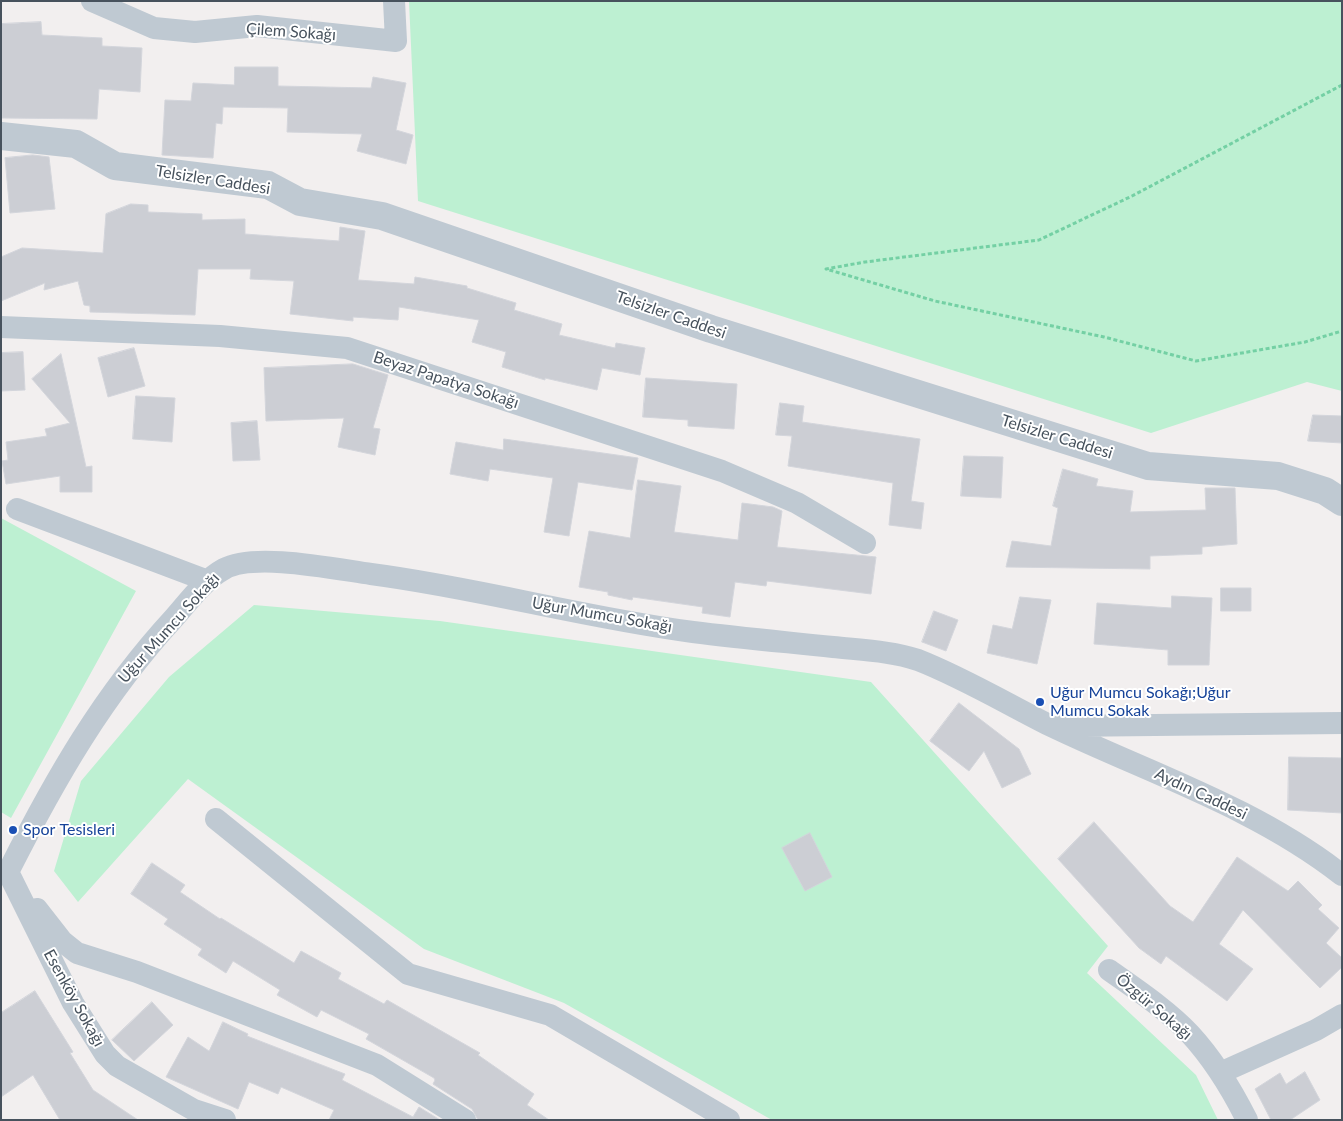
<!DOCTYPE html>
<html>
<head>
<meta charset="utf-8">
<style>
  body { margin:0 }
  #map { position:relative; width:1343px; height:1121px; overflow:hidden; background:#f2efef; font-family:Lato,sans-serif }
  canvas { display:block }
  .frame { position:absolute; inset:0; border:2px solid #47525d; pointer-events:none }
</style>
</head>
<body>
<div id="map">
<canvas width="1343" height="1121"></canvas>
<div class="frame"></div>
</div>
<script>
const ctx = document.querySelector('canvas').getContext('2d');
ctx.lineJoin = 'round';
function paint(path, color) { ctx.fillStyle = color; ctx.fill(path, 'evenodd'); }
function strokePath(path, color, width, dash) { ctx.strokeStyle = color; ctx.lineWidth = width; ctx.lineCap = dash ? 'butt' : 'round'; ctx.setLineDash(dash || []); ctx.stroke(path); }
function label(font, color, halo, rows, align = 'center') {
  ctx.font = font + ' Lato,sans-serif'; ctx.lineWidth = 4; ctx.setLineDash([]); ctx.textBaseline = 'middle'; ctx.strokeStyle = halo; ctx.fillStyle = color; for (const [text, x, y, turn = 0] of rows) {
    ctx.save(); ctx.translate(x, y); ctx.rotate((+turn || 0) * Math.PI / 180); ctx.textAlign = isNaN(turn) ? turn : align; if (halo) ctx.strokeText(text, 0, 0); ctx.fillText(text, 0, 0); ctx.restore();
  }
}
paint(new Path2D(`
  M 409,1 L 1342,1 L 1342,391 L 1307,382 L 1151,433 L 418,201 Z
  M 1,518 L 136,591 L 11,818 L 1,812 Z
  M 254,605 L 440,621 L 871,682 L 1108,946 L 1087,973 L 1196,1075 L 1218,1120 L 772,1120 L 564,1003 L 424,949 L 188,779 L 78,902 L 54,871 L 81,781 L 169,677 Z`), '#bdf0d2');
const building = new Path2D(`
  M 41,22 L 42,35 L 102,38 L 102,46 L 142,48 L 140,92 L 99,89 L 97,119 L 2,118 L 1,24 Z
  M 235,67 L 278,67 L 278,86 L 371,88 L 373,77 L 406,83 L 396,130 L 413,135 L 406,164 L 357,151 L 362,134 L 287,132 L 288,108 L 223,107 L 222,124 L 216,123 L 213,158 L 162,155 L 165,100 L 191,101 L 193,83 L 234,85 Z
  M 33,155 L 49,157 L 55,209 L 10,213 L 5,158 Z
  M 131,204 L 148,205 L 148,212 L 202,214 L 202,220 L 245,219 L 245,234 L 339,241 L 340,227 L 365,231 L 358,280 L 414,284 L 415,277 L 467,286 L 467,288 L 516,303 L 514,310 L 562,324 L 559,335 L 615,348 L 616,343 L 645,348 L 640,375 L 602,368 L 597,390 L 545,378 L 545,380 L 502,367 L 506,352 L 472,342 L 479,320 L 399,307 L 398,320 L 353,317 L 353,321 L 290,314 L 294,281 L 250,279 L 251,269 L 198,269 L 195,315 L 90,312 L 90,306 L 84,305 L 78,281 L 44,290 L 45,283 L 1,301 L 1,257 L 22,248 L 103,253 L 106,214 Z
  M 134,348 L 145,386 L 108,397 L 98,358 Z
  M 23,352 L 25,390 L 1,391 L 1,353 Z
  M 61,354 L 86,467 L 92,466 L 92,492 L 60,492 L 60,476 L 6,484 L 2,461 L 8,460 L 6,442 L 47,436 L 45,429 L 70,423 L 32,379 Z
  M 353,364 L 388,375 L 373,428 L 380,429 L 375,455 L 338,447 L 344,418 L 266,421 L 264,368 Z
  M 646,378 L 737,384 L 734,429 L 688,426 L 688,420 L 643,417 Z
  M 136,396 L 175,398 L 172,442 L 133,439 Z
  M 780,403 L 804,406 L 802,422 L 920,439 L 911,501 L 924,503 L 921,529 L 889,525 L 893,483 L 788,466 L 792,436 L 776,435 Z
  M 1313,415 L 1342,416 L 1342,443 L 1308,441 Z
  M 257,421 L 260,460 L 233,461 L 231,423 Z
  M 504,439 L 638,458 L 632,490 L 578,482 L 569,536 L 544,532 L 553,478 L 490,469 L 488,481 L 450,474 L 456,442 L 503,450 Z
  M 964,456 L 1003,457 L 1001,498 L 961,496 Z
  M 1063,469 L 1098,479 L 1096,486 L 1133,491 L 1130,512 L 1206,510 L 1205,488 L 1235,488 L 1237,544 L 1202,547 L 1202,554 L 1150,556 L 1150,569 L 1006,567 L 1012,541 L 1051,546 L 1058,508 L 1053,506 Z
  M 638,480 L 681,486 L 674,532 L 738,540 L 742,503 L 773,507 L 782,511 L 777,547 L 876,557 L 871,594 L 767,581 L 766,586 L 735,582 L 730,617 L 702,613 L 703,607 L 633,597 L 632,600 L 608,595 L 608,592 L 579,587 L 589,531 L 630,538 Z
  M 1221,588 L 1251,588 L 1251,611 L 1221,611 Z
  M 1172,596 L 1212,598 L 1209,665 L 1168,665 L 1168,650 L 1094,644 L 1097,603 L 1171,608 Z
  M 1020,597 L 1051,600 L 1037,664 L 987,653 L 993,625 L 1012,629 Z
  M 934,611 L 958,620 L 946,651 L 922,642 Z
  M 959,703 L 1019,749 L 1031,774 L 1002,788 L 984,751 L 969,771 L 930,741 Z
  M 1289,757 L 1342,758 L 1342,813 L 1288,810 Z
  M 1094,822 L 1170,906 L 1193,922 L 1237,857 L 1288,891 L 1298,881 L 1322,905 L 1318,909 L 1339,928 L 1326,943 L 1342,958 L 1342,967 L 1320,988 L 1243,910 L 1219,944 L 1253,969 L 1227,1001 L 1166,956 L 1161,964 L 1139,948 L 1058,859 Z
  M 810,833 L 832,877 L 805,891 L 782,848 Z
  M 152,863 L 185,885 L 180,892 L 220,919 L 221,918 L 294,963 L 301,951 L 341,973 L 338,979 L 384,1004 L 387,1000 L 480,1053 L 478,1055 L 534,1094 L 527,1105 L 549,1120 L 478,1120 L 472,1109 L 433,1084 L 435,1080 L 434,1078 L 366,1039 L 369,1034 L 321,1010 L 317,1017 L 277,995 L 280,990 L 233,961 L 226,973 L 198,955 L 202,949 L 164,924 L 168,919 L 131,894 Z
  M 35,991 L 73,1052 L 70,1053 L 93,1090 L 138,1120 L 60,1120 L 33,1075 L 1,1097 L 1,1013 Z
  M 152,1002 L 173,1025 L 134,1061 L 112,1040 Z
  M 223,1022 L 248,1034 L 247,1036 L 345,1074 L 342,1080 L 413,1117 L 419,1107 L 440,1120 L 329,1120 L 334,1110 L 281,1087 L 278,1094 L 249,1082 L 238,1109 L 166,1077 L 188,1037 L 209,1051 Z
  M 1305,1072 L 1320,1100 L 1290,1120 L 1271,1120 L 1255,1089 L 1280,1073 L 1286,1084 Z`);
paint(building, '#ccced4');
strokePath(building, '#d3d5db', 1);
strokePath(new Path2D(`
  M 1342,85 L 1132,196 L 1039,240 L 865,262 L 826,269 L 935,301 L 1104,337 L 1196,361 L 1305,342 L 1342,331`), '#74d0a4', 3, [4, 2.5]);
strokePath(new Path2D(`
  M 92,1 L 154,28 L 195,32 L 257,26 L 396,41 L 394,1
  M 1,327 L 220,336 L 347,348 L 722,471 L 797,503 L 865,543
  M 17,509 L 208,581
  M 1061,726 L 1342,723
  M 216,819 L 408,974 L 550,1015 L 729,1120
  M 37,909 L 62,941 L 77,953 L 137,972 L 377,1065 L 465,1120
  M 1109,970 C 1137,990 1166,1009 1190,1034 C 1213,1059 1232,1090 1247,1120
  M 1220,1073 L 1316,1030 L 1342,1015
  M 225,1120 L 194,1110 L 117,1066 L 105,1054 L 73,1003 L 8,872 C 55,779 103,695 174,618 C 189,601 204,580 224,569 C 254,552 335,569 371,574 C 479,588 585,618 693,632 C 740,638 786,642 833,647 C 860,650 892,651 918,660 C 964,678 1007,704 1051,726 C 1149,773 1255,807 1342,875`), '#bfc9d2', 22);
strokePath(new Path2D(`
  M 1,136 L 76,144 L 115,166 L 268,185 L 300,202 L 382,216 L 711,329 L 1148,466 L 1278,476 L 1325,491 L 1342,502`), '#bfc9d2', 28);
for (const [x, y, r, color] of [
  [1040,702,5,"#1a4fb4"],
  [13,830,5,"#1a4fb4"]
]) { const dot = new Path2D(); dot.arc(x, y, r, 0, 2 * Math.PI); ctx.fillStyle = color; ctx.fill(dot); strokePath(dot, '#fff', 2); }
label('16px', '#47525d', '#fff', [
  ["Çilem Sokağı",291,32,4],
  ["Telsizler Caddesi",213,180,9],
  ["Telsizler Caddesi",671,315,19],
  ["Beyaz Papatya Sokağı",446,380,18],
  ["Telsizler Caddesi",1057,437,17],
  ["Uğur Mumcu Sokağı",602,615,10],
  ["Uğur Mumcu Sokağı",169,628,-48],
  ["Aydın Caddesi",1201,794,25],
  ["Esenköy Sokağı",74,998,61],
  ["Özgür Sokağı",1154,1007,40]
]);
label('16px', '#164399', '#fff', [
  ["Uğur Mumcu Sokağı;Uğur",1050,693],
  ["Mumcu Sokak",1050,711],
  ["Spor Tesisleri",23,830]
], 'left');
</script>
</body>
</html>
